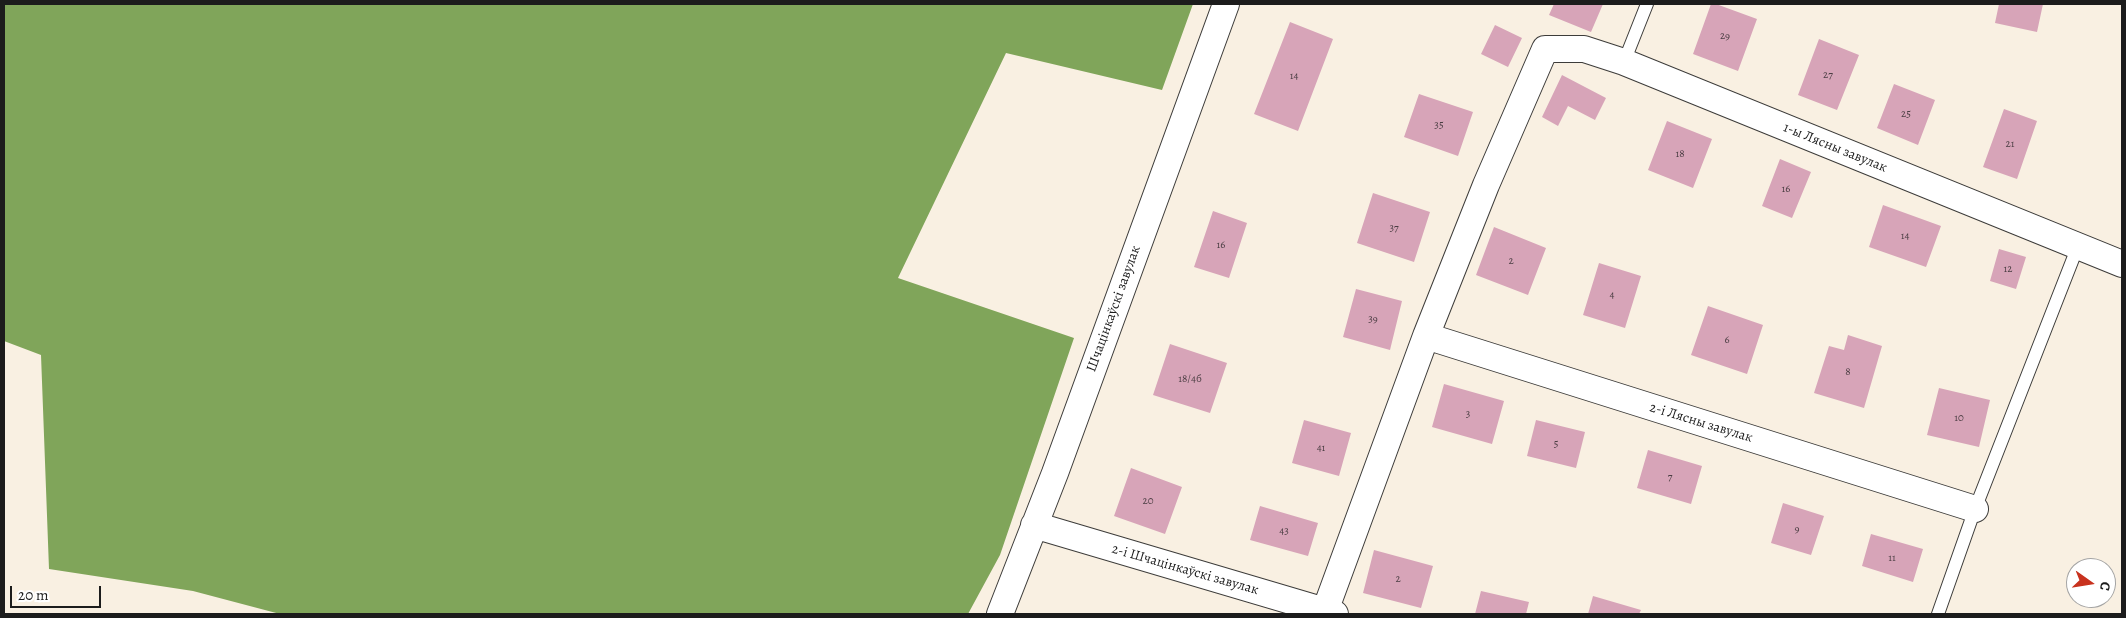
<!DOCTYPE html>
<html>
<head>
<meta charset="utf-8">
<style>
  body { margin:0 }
  #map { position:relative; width:2126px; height:618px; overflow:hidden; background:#f9f0e2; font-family:Alegreya,serif }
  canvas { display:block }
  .frame { position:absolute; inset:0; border:5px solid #1c1c1c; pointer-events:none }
  .north { position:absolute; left:2066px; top:558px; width:50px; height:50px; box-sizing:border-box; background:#fff; border:1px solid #a4a4a4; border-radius:50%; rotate:103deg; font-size:14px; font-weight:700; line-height:20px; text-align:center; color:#1c1c1c }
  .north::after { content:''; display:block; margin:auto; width:18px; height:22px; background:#c8321e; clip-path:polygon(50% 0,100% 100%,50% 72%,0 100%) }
  .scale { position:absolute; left:10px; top:586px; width:91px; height:22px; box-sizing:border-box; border:2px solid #1c1c1c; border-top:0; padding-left:6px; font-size:15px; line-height:18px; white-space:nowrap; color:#1c1c1c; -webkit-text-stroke:4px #fff; paint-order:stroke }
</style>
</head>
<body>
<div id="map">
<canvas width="2126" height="618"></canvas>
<div class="frame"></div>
<div class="north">С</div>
<div class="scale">20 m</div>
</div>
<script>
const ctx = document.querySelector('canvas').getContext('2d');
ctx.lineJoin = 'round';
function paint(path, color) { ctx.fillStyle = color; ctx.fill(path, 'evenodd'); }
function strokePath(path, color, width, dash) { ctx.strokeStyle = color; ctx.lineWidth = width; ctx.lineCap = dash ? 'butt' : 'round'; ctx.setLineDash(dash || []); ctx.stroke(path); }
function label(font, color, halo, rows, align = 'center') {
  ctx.font = font + ' Alegreya,serif'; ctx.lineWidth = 4.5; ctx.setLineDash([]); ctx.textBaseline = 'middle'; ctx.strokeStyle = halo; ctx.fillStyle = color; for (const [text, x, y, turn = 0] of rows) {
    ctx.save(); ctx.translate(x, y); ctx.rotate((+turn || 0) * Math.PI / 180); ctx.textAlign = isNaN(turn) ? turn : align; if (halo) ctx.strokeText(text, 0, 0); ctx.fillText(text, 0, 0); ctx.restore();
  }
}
paint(new Path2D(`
  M 4,4 L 1193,4 L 1162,90 L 1006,53 L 898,278 L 1074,338 L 1000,555 L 968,614 L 280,614 L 193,591 L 49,569 L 41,355 L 4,341 Z`), '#80a55a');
paint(new Path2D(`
  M 1554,4 L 1603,4 L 1591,32 L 1549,15 Z
  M 1711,4 L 1716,4 L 1757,19 L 1738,71 L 1693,54 Z
  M 1999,4 L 2043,4 L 2037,32 L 1995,23 Z
  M 1290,22 L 1333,39 L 1298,131 L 1254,114 Z
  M 1495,25 L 1522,38 L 1508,67 L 1481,54 Z
  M 1819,39 L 1859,55 L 1837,110 L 1798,95 Z
  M 1562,75 L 1606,98 L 1595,120 L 1568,106 L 1558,126 L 1542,117 Z
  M 1894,84 L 1935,100 L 1918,145 L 1877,128 Z
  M 1419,94 L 1473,112 L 1458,156 L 1404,137 Z
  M 2004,109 L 2037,121 L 2017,179 L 1983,167 Z
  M 1667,121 L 1712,139 L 1693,188 L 1648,170 Z
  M 1780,159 L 1811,172 L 1792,218 L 1762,206 Z
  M 1373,193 L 1430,212 L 1414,262 L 1357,243 Z
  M 1883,205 L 1941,226 L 1926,267 L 1869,247 Z
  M 1213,211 L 1247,223 L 1229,278 L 1194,267 Z
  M 1494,227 L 1546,248 L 1528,295 L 1476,275 Z
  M 1999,249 L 2026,257 L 2016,289 L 1990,281 Z
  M 1599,263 L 1641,276 L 1625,328 L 1583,315 Z
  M 1356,289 L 1402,301 L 1390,350 L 1343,337 Z
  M 1708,306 L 1763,325 L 1747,374 L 1691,355 Z
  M 1848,335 L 1882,346 L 1864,408 L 1814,393 L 1829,346 L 1844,350 Z
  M 1170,344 L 1227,363 L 1210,413 L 1153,395 Z
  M 1444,384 L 1504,401 L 1492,444 L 1432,427 Z
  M 1939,388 L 1990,400 L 1979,447 L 1927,435 Z
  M 1304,420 L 1351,433 L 1339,476 L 1292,463 Z
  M 1536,420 L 1585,432 L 1576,468 L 1527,456 Z
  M 1648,450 L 1702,466 L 1691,504 L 1637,488 Z
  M 1131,468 L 1182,487 L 1165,534 L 1114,516 Z
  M 1783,503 L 1824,516 L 1811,555 L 1771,543 Z
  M 1260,506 L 1318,523 L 1308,556 L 1250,540 Z
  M 1871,534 L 1923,549 L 1913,582 L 1862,566 Z
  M 1374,550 L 1433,566 L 1421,608 L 1363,593 Z
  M 1481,591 L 1529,602 L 1526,614 L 1475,614 Z
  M 1593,596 L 1641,610 L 1639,614 L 1588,614 Z`), '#d7a4b8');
const lane = new Path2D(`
  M 1624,62 L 1647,4
  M 1938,614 L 1975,509 L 2078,246`);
const street = new Path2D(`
  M 1426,336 L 1975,509
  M 1034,525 L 1335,614
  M 1325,611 L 1426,336 L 1486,185 L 1545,49 L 1584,49 L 1624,62 L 2122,264
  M 1000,614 L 1055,473 L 1226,4`);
strokePath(lane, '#3d3c3a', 14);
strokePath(street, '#3d3c3a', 28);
strokePath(lane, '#fff', 12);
strokePath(street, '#fff', 26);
label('11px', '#4b3e43', null, [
  ["29",1725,36],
  ["27",1828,75],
  ["14",1294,76],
  ["25",1906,114],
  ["35",1439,125],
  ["21",2010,144],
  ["18",1680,154],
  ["16",1786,189],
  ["37",1394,228],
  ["14",1905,236],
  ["16",1221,245],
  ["2",1511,261],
  ["12",2008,269],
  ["4",1612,295],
  ["39",1373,319],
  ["6",1727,340],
  ["8",1848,372],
  ["18/4б",1190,379],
  ["3",1468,414],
  ["10",1959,418],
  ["5",1556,444],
  ["41",1321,448],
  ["7",1670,477],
  ["20",1148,501],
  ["9",1797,529],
  ["43",1284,531],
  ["11",1892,558],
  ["2",1398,579]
]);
label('14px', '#1c1c1c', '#fff', [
  ["1-ы Лясны завулак",1835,148,22],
  ["Шчацінкаўскі завулак",1114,309,-70],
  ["2-і Лясны завулак",1701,423,17],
  ["2-і Шчацінкаўскі завулак",1185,570,16]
]);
</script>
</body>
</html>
